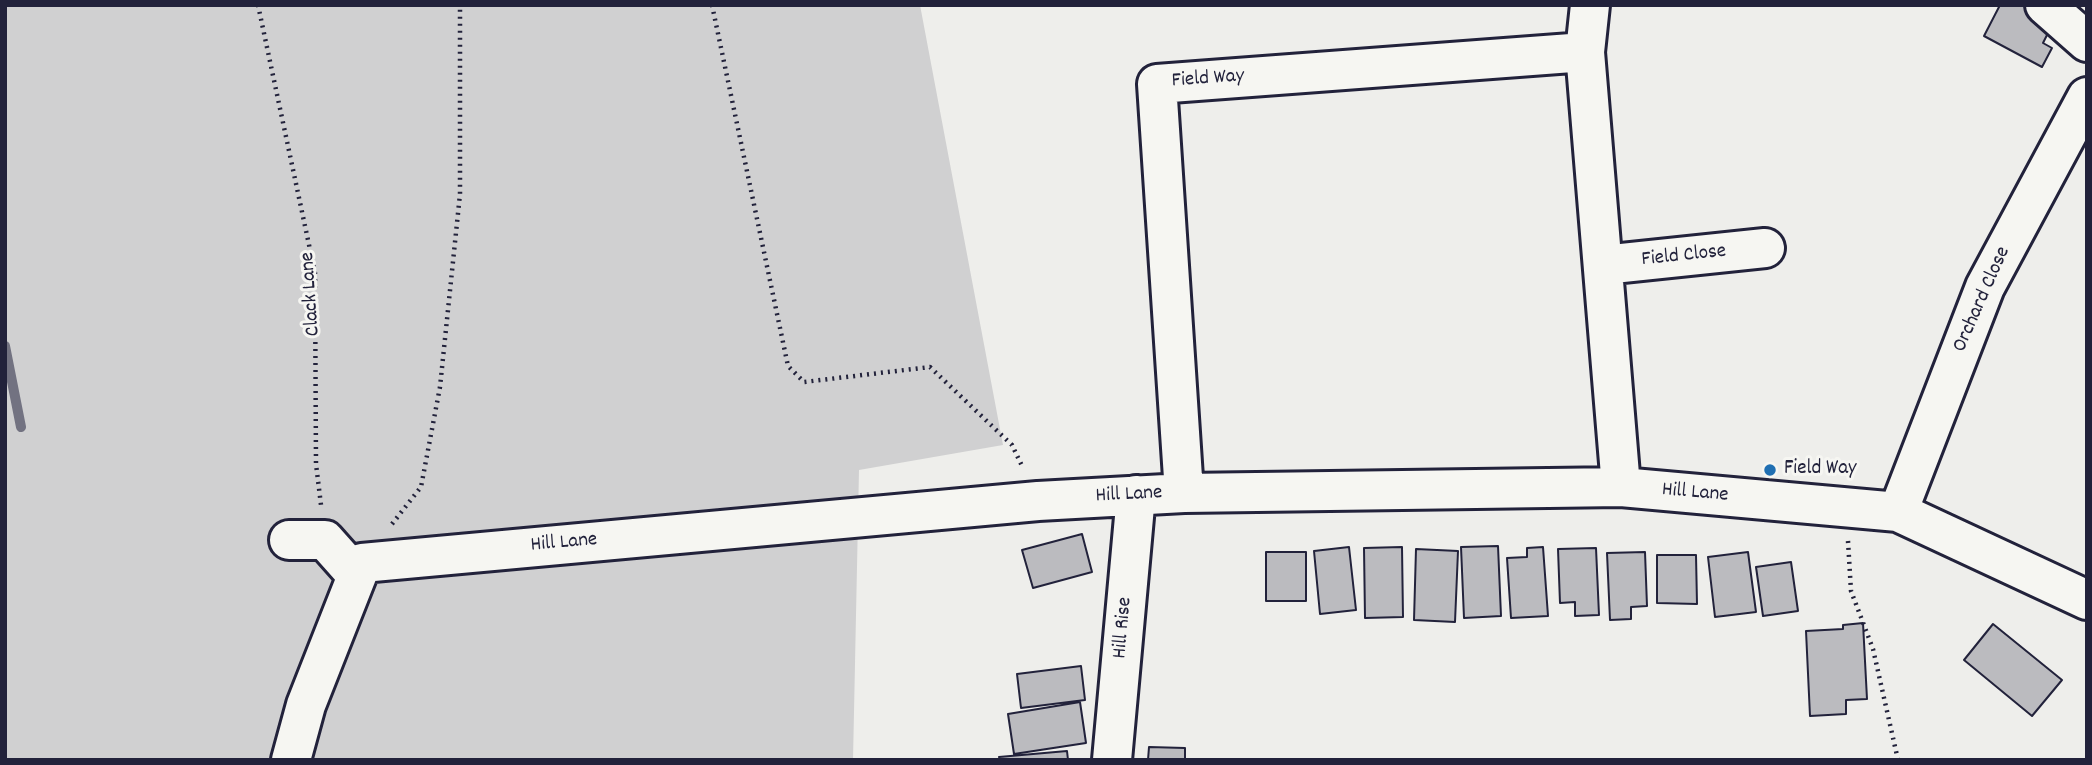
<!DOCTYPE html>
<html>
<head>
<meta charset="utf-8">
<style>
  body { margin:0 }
  #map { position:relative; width:2092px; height:765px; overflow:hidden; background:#eeeeeb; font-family:Dekko,sans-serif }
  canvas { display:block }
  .frame { position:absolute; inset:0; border:7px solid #22223b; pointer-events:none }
</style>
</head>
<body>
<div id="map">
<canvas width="2092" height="765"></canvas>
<div class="frame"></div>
</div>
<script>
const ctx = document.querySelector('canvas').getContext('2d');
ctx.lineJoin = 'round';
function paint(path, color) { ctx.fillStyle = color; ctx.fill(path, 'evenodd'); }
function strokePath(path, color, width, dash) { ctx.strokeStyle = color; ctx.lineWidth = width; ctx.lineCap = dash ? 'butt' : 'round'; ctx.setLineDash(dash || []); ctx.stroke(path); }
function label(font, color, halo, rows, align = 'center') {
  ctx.font = font + ' Dekko,sans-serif'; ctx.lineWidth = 6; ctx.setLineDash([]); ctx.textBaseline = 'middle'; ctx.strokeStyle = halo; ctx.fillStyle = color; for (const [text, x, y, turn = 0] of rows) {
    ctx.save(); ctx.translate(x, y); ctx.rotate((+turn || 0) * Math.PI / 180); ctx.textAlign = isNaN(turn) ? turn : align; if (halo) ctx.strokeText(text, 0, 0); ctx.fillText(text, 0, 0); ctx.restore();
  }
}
paint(new Path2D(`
  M 5,5 L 920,5 L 1003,445 L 859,470 L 853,760 L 5,760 Z`), '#d0d0d1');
strokePath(new Path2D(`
  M 5,346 L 21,427`), '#727281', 10);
const building = new Path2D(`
  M 2000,5 L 2032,5 L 2051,27 L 2043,43 L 2052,48 L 2042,67 L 1984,36 Z
  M 1082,534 L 1092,572 L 1033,588 L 1022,550 Z
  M 1498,546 L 1501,616 L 1464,618 L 1461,547 Z
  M 1349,547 L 1356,610 L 1320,614 L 1314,551 Z
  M 1402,547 L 1403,617 L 1365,618 L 1364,548 Z
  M 1543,547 L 1548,616 L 1511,618 L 1507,558 L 1527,557 L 1527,548 Z
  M 1596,548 L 1599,615 L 1575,616 L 1575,602 L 1560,603 L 1558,549 Z
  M 1416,549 L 1458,551 L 1455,622 L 1414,620 Z
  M 1266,552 L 1306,552 L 1306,601 L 1266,601 Z
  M 1645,552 L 1647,606 L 1631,607 L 1631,619 L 1610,620 L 1607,553 Z
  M 1748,552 L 1756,612 L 1715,617 L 1708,557 Z
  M 1657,555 L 1696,555 L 1697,604 L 1657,603 Z
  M 1791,562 L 1798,611 L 1763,616 L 1756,567 Z
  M 1863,623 L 1867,699 L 1846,700 L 1846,714 L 1810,716 L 1806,631 L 1843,629 L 1843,625 Z
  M 1993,624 L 2062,680 L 2032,716 L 1964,660 Z
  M 1081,666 L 1085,700 L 1021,708 L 1017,674 Z
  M 1080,702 L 1086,743 L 1014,754 L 1008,714 Z
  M 1149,747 L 1185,748 L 1185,760 L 1148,760 Z
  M 1067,751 L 1068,760 L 1000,760 L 999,757 Z`);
paint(building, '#bbbbbf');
strokePath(building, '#22223b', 2);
const minor = new Path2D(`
  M 1590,5 L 1585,52 L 1621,487
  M 2045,5 L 2087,42
  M 1603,265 L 1765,248
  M 1184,493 L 1157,84 L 1585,52
  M 1898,512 L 1985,287 L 2087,97
  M 289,540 L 325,540 L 357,576
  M 291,760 L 306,705 L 362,563 L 1038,501 L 1184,493 L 1621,487 L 1898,512 L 2087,600
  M 1112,760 L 1136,495`);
strokePath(minor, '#22223b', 44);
strokePath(new Path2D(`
  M 258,5 L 315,273 L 316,464 L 321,505
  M 712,5 L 788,366 L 804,382 L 930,367 L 1012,445 L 1023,468
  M 392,524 L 421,487 L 440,387 L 460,194 L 460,5
  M 1848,541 L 1851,591 L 1873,649 L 1898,760`), '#22223b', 4.5, [2, 5]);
strokePath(minor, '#f6f6f2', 38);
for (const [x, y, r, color] of [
  [1770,470,7,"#1f6fb2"]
]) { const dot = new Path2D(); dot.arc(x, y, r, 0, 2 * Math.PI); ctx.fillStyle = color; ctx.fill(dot); strokePath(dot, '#f6f6f2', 2.5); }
label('21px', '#22223b', '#f6f6f2', [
  ["Field Way",1208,80,-4],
  ["Field Close",1684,257,-6],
  ["Clack Lane",312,294,-94],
  ["Orchard Close",1983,300,-66],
  ["Hill Lane",1695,494,5],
  ["Hill Lane",1129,496,-3],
  ["Hill Lane",564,544,-5],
  ["Hill Rise",1124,628,-85]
]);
label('21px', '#22223b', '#f6f6f2', [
  ["Field Way",1784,470]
], 'left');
</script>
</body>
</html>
